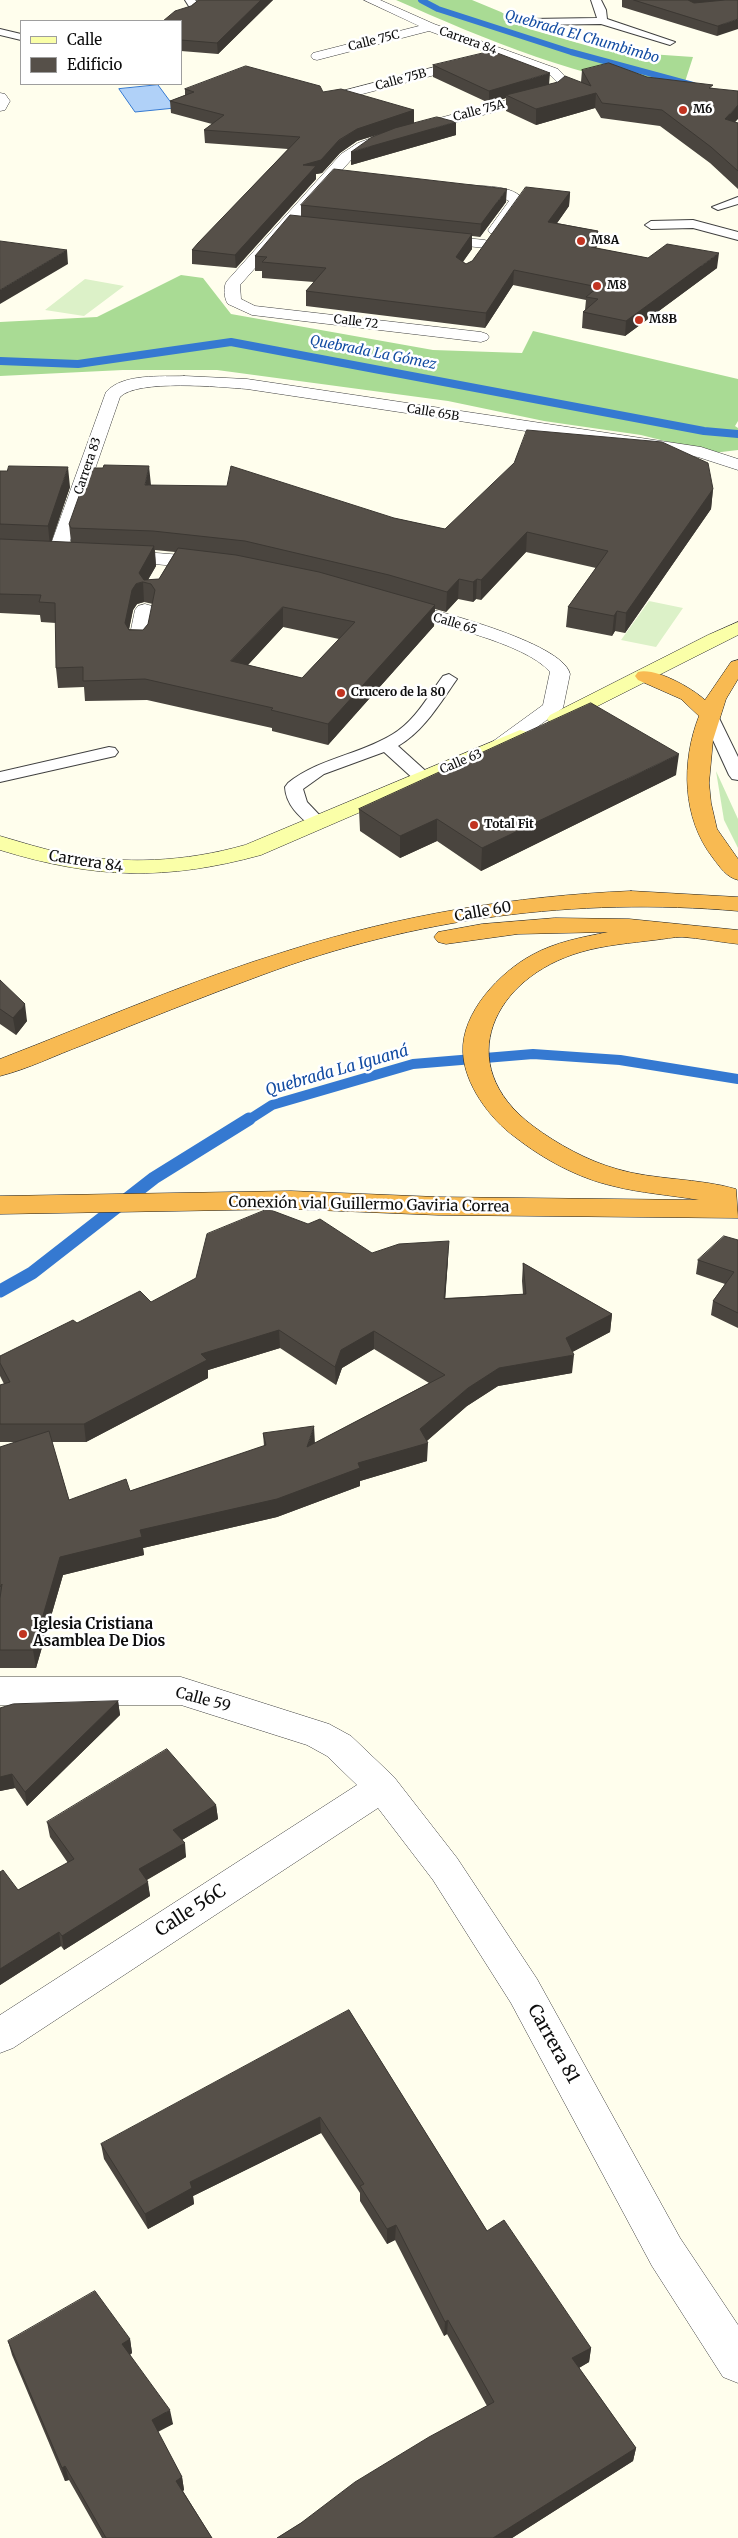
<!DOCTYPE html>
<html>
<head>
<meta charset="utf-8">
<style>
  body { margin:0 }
  #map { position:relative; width:738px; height:2538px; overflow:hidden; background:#fffeed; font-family:Merriweather,serif }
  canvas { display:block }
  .legend { position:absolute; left:20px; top:20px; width:162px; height:65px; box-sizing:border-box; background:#fff; border:1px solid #9e9e9e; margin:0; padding:6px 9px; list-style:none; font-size:15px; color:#0d0d0d }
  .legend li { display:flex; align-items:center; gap:10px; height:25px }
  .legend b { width:25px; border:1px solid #9e9e9e }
</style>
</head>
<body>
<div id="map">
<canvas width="738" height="2538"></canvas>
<ul class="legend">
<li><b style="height:6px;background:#faffa8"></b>Calle</li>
<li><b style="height:14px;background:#565049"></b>Edificio</li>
</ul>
</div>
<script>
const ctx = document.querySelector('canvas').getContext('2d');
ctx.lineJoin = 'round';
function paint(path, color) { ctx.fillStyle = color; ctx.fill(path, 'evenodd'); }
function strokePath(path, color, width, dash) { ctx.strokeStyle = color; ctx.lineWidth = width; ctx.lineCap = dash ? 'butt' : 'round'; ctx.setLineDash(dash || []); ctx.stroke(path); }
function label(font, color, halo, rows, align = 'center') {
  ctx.font = font + ' Merriweather,serif'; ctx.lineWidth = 5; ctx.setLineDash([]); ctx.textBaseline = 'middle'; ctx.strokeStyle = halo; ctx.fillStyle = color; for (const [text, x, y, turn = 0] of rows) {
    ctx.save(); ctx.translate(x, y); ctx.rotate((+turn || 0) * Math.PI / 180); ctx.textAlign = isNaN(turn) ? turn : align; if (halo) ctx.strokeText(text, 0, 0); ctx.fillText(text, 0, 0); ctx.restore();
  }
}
paint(new Path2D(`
  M 716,771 L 738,819 L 738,848 L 724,820 Z`), '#c8eab6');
paint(new Path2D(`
  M 396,0 L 472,0 L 501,12 L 529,29 L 606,51 L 693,57 L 682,91 C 586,82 484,39 396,0 Z
  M 181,275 L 203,278 L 231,314 L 433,350 L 522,353 L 533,331 L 738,379 L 738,421 L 735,426 L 738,428 L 738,450 L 713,453 L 641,435 L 544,421 L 448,401 L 217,370 L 123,370 L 0,376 L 0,322 L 97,317 Z`), '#a9db94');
paint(new Path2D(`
  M 85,279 L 124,286 L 84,316 L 45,310 Z
  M 649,601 L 683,608 L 656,647 L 621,640 Z`), '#dcf1c8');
const water = new Path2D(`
  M 158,85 L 175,108 L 135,112 L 119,89 Z`);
paint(water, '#b0d1f8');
strokePath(water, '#3579d1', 1);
strokePath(new Path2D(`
  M 421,0 L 438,9 L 571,52 L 693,85`), '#3579d1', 6);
strokePath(new Path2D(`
  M 0,361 L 78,364 L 231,342 L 704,431 L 738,434`), '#3579d1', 8);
strokePath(new Path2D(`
  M 247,1121 L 272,1105 L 413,1064 L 533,1054 L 620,1060 L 738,1079`), '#3579d1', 10);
strokePath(new Path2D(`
  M 0,1291 L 32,1273 L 154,1178 L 249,1119`), '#3579d1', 13);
const lane = new Path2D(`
  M 185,0 L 195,0 L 201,6 C 195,18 178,21 165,21 L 190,8 Z
  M 591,0 L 601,0 L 606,10 L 607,19 L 675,42 L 670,45 L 601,24 L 531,25 L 526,22 L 531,19 L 597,18 Z
  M 0,29 L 21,34 L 21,40 L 0,35 Z
  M 738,197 L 738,204 L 718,210 L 712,207 Z
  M 693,220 L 738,232 L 738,240 L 693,228 L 651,229 L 645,225 L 651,221 Z
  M 449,674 L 457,679 C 440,703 424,731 398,746 L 429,774 L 432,778 L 429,782 L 417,782 L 384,752 L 324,774 L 303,789 L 307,802 L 327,823 L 324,827 L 312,827 C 299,816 286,805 285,787 L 288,783 C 319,758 359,755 393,734 C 415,721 428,696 443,676 Z
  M 709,709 L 715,710 L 717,714 L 738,757 L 738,780 L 732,779 L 729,775 L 701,714 L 703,710 Z
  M 109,747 L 115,748 L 118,752 L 115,756 L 0,782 L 0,772 Z`);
const street = new Path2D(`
  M 364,0 L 380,0 L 434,24 L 558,69 L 570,82 L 557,95 L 394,139 L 368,149 L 351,160 L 240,285 L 241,299 L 255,306 L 481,332 L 487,334 L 489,337 L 487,340 L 481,342 L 252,315 L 228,304 C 224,299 223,286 227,281 L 341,154 L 358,143 L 384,133 L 547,89 L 557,82 L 550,75 L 429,31 L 317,60 L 313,59 L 311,56 L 313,53 L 419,26 Z
  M 469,58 L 473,59 L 475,62 L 473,65 L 328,103 L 322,99 L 323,96 Z
  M 0,93 L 5,94 L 10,101 L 5,110 L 0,111 Z
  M 470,185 C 487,187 513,185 524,200 L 500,233 L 490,233 L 488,230 L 509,201 L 499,196 L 465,192 L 463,189 Z
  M 435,235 L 485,240 L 492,244 L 485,248 L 430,242 L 428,239 L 430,236 Z
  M 184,376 L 247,379 L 701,447 L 738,459 L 738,470 L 698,457 L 247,389 C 221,387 137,379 120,397 L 69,544 L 73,552 L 71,556 L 57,556 L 51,544 L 106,392 C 123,373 161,377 184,376 Z
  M 117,550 L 209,557 L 216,559 L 218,563 L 216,567 L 209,569 L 110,560 L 108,556 L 110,552 Z
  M 399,601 C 431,609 563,642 570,674 L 563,708 L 506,750 L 499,752 L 492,750 L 489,746 L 492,742 L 543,705 L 550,672 C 525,642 431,623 392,611 L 389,607 L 392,603 Z
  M 145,604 L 152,606 L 155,610 L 148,644 L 145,648 L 131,648 L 128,644 L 135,610 L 138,606 Z
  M 0,1677 L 181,1677 L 329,1724 L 351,1736 L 394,1777 L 457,1858 L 537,1979 L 680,2238 L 738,2325 L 738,2383 L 723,2377 L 652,2266 L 511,2003 L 433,1880 L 378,1808 L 13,2048 L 0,2053 L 0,2015 L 357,1785 L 327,1756 L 307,1745 L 181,1705 L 0,1705 Z`);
const secondary = new Path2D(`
  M 738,622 L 738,635 L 564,723 L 557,725 L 550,723 L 547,719 L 550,715 L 708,635 Z
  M 520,730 L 527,732 L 530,736 L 527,740 L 261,855 C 166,881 94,879 0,850 L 0,836 C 21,842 42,849 63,853 C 124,865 185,862 245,845 Z`);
const highway = new Path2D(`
  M 738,660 L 738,679 L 726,699 L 713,740 L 709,783 L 711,803 L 717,829 L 738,859 L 738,880 C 726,877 720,867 713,858 C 682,818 681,762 699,716 L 681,699 L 638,680 L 635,676 L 638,672 C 655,667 692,688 705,700 L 731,662 Z
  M 631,891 L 738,897 L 738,911 C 576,897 415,918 262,975 C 202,997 142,1021 83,1045 C 56,1055 28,1069 0,1076 L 0,1059 C 96,1022 191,980 290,950 C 401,915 514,896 631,891 Z
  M 555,918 L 629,919 L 738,930 L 738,944 C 719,942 700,938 682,937 C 673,937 664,939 655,940 C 631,943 605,945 581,952 C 494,977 450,1064 533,1126 C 557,1144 588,1161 617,1169 C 653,1180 699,1178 736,1189 L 738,1218 L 438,1215 L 291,1209 L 0,1214 L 0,1196 L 291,1191 L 438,1197 L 699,1200 C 670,1195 640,1193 613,1186 C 578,1178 543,1159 515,1137 C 490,1119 464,1084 463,1052 C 461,1013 500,972 532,955 C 555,942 583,937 608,932 L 518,934 L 446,944 L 438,942 L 434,937 L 438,932 L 482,924 Z`);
strokePath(lane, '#404040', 2);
strokePath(street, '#404040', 1);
strokePath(secondary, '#2f2f2f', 1);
strokePath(highway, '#1e1e1e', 1);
paint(lane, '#fff');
paint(street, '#fff');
paint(secondary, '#faffa8');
paint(highway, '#f8ba52');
paint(new Path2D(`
  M 198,0 L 273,0 L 218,54 L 181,51 L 181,21 L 191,6 Z
  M 622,0 L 738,0 L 717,36 L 622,7 Z
  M 433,65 L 549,84 L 581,82 L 582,70 L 647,77 L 713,88 L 735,122 L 738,123 L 738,189 L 710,163 L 660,126 L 601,118 L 595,108 L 536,125 L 506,111 L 506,98 L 489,103 L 433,77 Z
  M 185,89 L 323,92 L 414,110 L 414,123 L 456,135 L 351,165 L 384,133 L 357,141 L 340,153 L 322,173 L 316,174 L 316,179 L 236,268 L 192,264 L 192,250 L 288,149 L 205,143 L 204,130 L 212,124 L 171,113 L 170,101 L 185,95 Z
  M 570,192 L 569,206 L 557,223 L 598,231 L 597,246 L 596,248 L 648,258 L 717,268 L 625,336 L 582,328 L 583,312 L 585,310 L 586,300 L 513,285 L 485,328 L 306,306 L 306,291 L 314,282 L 262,278 L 262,271 L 255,271 L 255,256 L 301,216 L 301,205 L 506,202 L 480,237 L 472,236 L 472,249 L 463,262 L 466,264 L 472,261 Z
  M 0,471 L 70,487 L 51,542 L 71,542 L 69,524 L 151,485 L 394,518 L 445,529 L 713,489 L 711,509 L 625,633 L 615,631 L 612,636 L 566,627 L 568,607 L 596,568 L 526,552 L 481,600 L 476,599 L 473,602 L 458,599 L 446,612 L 435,609 L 434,626 L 328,745 L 272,731 L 272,728 L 147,700 L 85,701 L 84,687 L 58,688 L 56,668 L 56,623 L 41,622 L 40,615 L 0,613 ZM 155,550 L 175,552 L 159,579 L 148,580 L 156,566 ZM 144,602 L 153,604 L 148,624 L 143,630 L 129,629 L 133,610 L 137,604 ZM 283,627 L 339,639 L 302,678 L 248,665 Z
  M 676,775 L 481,871 L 437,841 L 400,858 L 360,831 L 359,809 Z
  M 0,980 L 27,1021 L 16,1035 L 0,1024 Z
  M 738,1240 L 738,1328 L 711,1315 L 713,1301 L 725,1284 L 696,1274 L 698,1260 Z
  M 372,1253 L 448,1259 L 445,1298 L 523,1294 L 522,1281 L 523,1263 L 612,1314 L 610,1332 L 572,1352 L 572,1373 L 498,1386 L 467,1406 L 427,1441 L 427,1461 L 360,1481 L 360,1486 L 277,1517 L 143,1548 L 144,1555 L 63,1575 L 36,1668 L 0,1668 L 0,1447 L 17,1442 L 0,1442 L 0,1385 L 4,1384 L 0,1376 L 0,1356 L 77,1323 L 151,1302 ZM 280,1348 L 336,1385 L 342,1368 L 374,1349 L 429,1383 L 315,1443 L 263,1433 L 264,1446 L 130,1491 L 69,1500 L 52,1442 L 86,1442 L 208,1378 L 208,1370 Z
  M 118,1701 L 120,1715 L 27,1806 L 15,1788 L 0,1791 L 0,1708 Z
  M 216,1805 L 218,1819 L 182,1840 L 186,1857 L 147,1880 L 150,1896 L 64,1950 L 61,1946 L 0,1985 L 0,1872 L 18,1890 L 68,1863 L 50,1837 L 47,1822 Z
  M 349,2010 L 487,2231 L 591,2348 L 589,2362 L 579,2368 L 636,2448 L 633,2461 L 512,2538 L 277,2538 L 487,2406 L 447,2334 L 444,2336 L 395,2240 L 387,2244 L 360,2201 L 360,2193 L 321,2133 L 193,2196 L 194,2204 L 148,2229 L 104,2159 L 101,2144 Z
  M 130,2339 L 132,2353 L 130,2355 L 173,2424 L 158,2432 L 182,2477 L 184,2490 L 183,2491 L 212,2538 L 102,2538 L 69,2480 L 65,2481 L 12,2355 L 8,2341 Z`), '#4a453f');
paint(new Path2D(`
  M 261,0 L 273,0 L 218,54 L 217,43 Z
  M 687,0 L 730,0 L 693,4 Z
  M 738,19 L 738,29 L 717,36 L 718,26 Z
  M 550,73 L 549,85 L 506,95 L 506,98 L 489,103 L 489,91 Z
  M 596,93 L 595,108 L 536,125 L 536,109 Z
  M 738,105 L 738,119 L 724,134 L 725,119 Z
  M 414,110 L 414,123 L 357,141 L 340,153 L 322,173 L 316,174 L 316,179 L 236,268 L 235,255 L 303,165 L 357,129 Z
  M 456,122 L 456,135 L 351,165 L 351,152 Z
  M 507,189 L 506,202 L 480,237 L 481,224 Z
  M 570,192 L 569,206 L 548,236 L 548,222 Z
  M 598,231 L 597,246 L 590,262 L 591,247 Z
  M 472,234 L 472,249 L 455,272 L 456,257 Z
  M 67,250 L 68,264 L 0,304 L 0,290 Z
  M 719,253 L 717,268 L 625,336 L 626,321 Z
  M 514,270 L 513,285 L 485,328 L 486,313 Z
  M 149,466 L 151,485 L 145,485 Z
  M 68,467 L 70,487 L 50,546 L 48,526 Z
  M 713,489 L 711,509 L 625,633 L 626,613 Z
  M 527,532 L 526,552 L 481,600 L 481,580 Z
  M 154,546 L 156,566 L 146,583 L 143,582 L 144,602 L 137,604 L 133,610 L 126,644 L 125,623 L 132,590 L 139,573 Z
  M 459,579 L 458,599 L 446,612 L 447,592 Z
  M 477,579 L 476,599 L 473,602 L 473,582 Z
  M 435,605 L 434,626 L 328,745 L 328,724 Z
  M 283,607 L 283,627 L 232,682 L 231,661 Z
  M 617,611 L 615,631 L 612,636 L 614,616 Z
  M 679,754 L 676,775 L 481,871 L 482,848 Z
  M 437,819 L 437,841 L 400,858 L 400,836 Z
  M 25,1004 L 27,1021 L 16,1035 L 13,1018 Z
  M 449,1241 L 448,1259 L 444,1317 L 444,1299 Z
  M 612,1314 L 610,1332 L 565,1356 L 566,1338 Z
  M 279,1330 L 280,1348 L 208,1370 L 208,1378 L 86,1442 L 84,1424 L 201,1354 Z
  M 374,1331 L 374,1349 L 342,1368 L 336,1385 L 335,1367 L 341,1350 Z
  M 574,1355 L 572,1373 L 498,1386 L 467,1406 L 423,1444 L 428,1443 L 427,1461 L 360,1481 L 360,1486 L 277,1517 L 143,1548 L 144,1555 L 63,1575 L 36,1668 L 33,1650 L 60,1557 L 140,1530 L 358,1463 L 420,1429 L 468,1388 L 499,1368 Z
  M 314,1426 L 315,1444 L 307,1447 Z
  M 118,1701 L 120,1715 L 27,1806 L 25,1792 Z
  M 12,1774 L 15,1788 L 0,1791 L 0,1777 Z
  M 216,1805 L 218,1819 L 175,1844 L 173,1830 Z
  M 185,1843 L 186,1857 L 141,1883 L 139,1869 Z
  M 148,1882 L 150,1896 L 64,1950 L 62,1936 Z
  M 59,1932 L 61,1946 L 0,1985 L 0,1969 Z
  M 320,2117 L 321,2133 L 193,2196 L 194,2204 L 148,2229 L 145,2214 L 190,2182 Z
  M 396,2225 L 395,2240 L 387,2244 L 387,2229 Z
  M 448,2320 L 447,2334 L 444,2336 L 445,2322 Z
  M 130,2339 L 132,2353 L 125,2358 L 122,2344 Z
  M 591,2348 L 589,2362 L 570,2373 L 572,2358 Z
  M 170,2410 L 173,2424 L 154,2433 L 152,2420 Z
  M 636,2448 L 633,2461 L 512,2538 L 493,2538 Z
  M 65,2466 L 69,2480 L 65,2481 L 62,2468 Z
  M 182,2477 L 184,2490 L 178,2494 L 176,2481 Z`), '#3c3833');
const building = new Path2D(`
  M 199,0 L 261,0 L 217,43 L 181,40 L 181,21 L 163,21 L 175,11 L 191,6 Z
  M 634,0 L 688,0 L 694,3 L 725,0 L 738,0 L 738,19 L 718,26 Z
  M 492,51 L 550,73 L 489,91 L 433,65 Z
  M 609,63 L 647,77 L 713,85 L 709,88 L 738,91 L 738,105 L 725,119 L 738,123 L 738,171 L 711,147 L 662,110 L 602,103 L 596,93 L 536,109 L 506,95 L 558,82 L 565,76 L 591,86 L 582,70 Z
  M 246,66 L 320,86 L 323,92 L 341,89 L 414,110 L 357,129 L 339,140 L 321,160 L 303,165 L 316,166 L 235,255 L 192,250 L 198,243 L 300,137 L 204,130 L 224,115 L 170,101 L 194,92 L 185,89 Z
  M 437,117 L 456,122 L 351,152 L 372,137 L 395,128 Z
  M 334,169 L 507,189 L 481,224 L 301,205 Z
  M 526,187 L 570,192 L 548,222 L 598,231 L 591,247 L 648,258 L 667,244 L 719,253 L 626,321 L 583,312 L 598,299 L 586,297 L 598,287 L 514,270 L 486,313 L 306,291 L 326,268 L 262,262 L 267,257 L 255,256 L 290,215 L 472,234 L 456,257 L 466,264 L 472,261 Z
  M 0,241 L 67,250 L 0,290 Z
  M 527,430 L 662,442 L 708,463 L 713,489 L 626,613 L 617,611 L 614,616 L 568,607 L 608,551 L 527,532 L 481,580 L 477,579 L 473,582 L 459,579 L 447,592 L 389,575 L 245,541 L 153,531 L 71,528 L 69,524 L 89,468 L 103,468 L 104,465 L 149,466 L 145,485 L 227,486 L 231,466 L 394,518 L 445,529 L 514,463 Z
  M 9,466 L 68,467 L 48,526 L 0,524 L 0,471 L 7,471 Z
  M 0,539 L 154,546 L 139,573 L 144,580 L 159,579 L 178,548 L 236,555 L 319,572 L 435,605 L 328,724 L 271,710 L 273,708 L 145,679 L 83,681 L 83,667 L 56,668 L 55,603 L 39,602 L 41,595 L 0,594 ZM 143,582 L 151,584 L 155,590 L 148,624 L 143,630 L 129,630 L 125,623 L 132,590 L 136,584 ZM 283,607 L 355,622 L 302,678 L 231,661 Z
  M 591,703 L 679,754 L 482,848 L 437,819 L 400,836 L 359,809 Z
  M 0,980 L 25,1004 L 13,1018 L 0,1009 Z
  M 268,1209 L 308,1224 L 320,1219 L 372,1253 L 399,1244 L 449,1241 L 444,1299 L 526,1294 L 523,1263 L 612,1314 L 566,1338 L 574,1355 L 499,1368 L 468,1388 L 420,1429 L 428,1443 L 358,1463 L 360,1468 L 277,1499 L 140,1530 L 142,1537 L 60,1557 L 33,1650 L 0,1650 L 0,1598 L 2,1584 L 0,1587 L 0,1447 L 49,1431 L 69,1500 L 126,1479 L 130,1491 L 266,1445 L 263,1433 L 314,1426 L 307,1447 L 445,1375 L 374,1331 L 341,1350 L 335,1367 L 279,1330 L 201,1354 L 207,1360 L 84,1424 L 0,1424 L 0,1385 L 10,1382 L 0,1363 L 0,1356 L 73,1320 L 77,1323 L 140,1291 L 151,1302 L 196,1278 L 207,1234 Z
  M 724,1236 L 738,1240 L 738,1313 L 713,1301 L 734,1272 L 698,1260 Z
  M 118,1701 L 25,1792 L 12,1774 L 0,1777 L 0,1708 L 13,1704 Z
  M 167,1749 L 216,1805 L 173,1830 L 185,1843 L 139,1869 L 148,1882 L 62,1936 L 59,1932 L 0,1969 L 0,1872 L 3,1870 L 18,1890 L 74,1859 L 47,1822 Z
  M 349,2010 L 487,2231 L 504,2220 L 591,2348 L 572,2358 L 636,2448 L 493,2538 L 277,2538 L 301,2523 L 355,2482 L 429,2437 L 494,2402 L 448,2320 L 445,2322 L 396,2225 L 387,2229 L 360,2186 L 364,2184 L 320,2117 L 190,2182 L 192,2188 L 145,2214 L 101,2144 Z
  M 95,2291 L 130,2339 L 122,2344 L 170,2410 L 152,2420 L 182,2477 L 176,2481 L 212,2538 L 106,2538 L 65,2466 L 62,2468 L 8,2341 Z`);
paint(building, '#565049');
strokePath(building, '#3c3833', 1);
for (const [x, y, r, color] of [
  [683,110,5,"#c13421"],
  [581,241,5,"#c13421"],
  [597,286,5,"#c13421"],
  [639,320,5,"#c13421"],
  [341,693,5,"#c13421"],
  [474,825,5,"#c13421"],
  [23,1634,5,"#c13421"]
]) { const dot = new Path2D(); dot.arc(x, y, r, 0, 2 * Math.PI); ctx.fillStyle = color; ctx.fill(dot); strokePath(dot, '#fff', 2); }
label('12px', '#0d0d0d', '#fff', [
  ["Calle 75C",374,41,-14],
  ["Carrera 84",468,41,20],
  ["Calle 75B",401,80,-15],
  ["Calle 75A",479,111,-15],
  ["Calle 72",356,322,7],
  ["Calle 65B",433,413,9],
  ["Carrera 83",88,466,-71],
  ["Calle 65",455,624,17],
  ["Calle 63",461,762,-23]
]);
label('bold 12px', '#0d0d0d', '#fff', [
  ["M6",693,110],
  ["M8A",591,241],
  ["M8",607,286],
  ["M8B",649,320],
  ["Crucero de la 80",351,693],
  ["Total Fit",484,825]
], 'left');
label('italic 14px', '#134ca2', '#fff', [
  ["Quebrada El Chumbimbo",582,37,16],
  ["Quebrada La Gómez",373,353,11]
]);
label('15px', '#0d0d0d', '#fff', [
  ["Carrera 84",86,862,9],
  ["Calle 60",483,912,-10],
  ["Conexión vial Guillermo Gaviria Correa",369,1205,1],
  ["Calle 59",203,1700,15]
]);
label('bold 15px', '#0d0d0d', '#fff', [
  ["Iglesia Cristiana",33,1625],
  ["Asamblea De Dios",33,1642]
], 'left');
label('italic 16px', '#134ca2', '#fff', [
  ["Quebrada La Iguaná",337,1071,-16]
]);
label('18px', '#0d0d0d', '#fff', [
  ["Calle 56C",191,1911,-33],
  ["Carrera 81",553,2044,61]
]);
</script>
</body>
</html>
